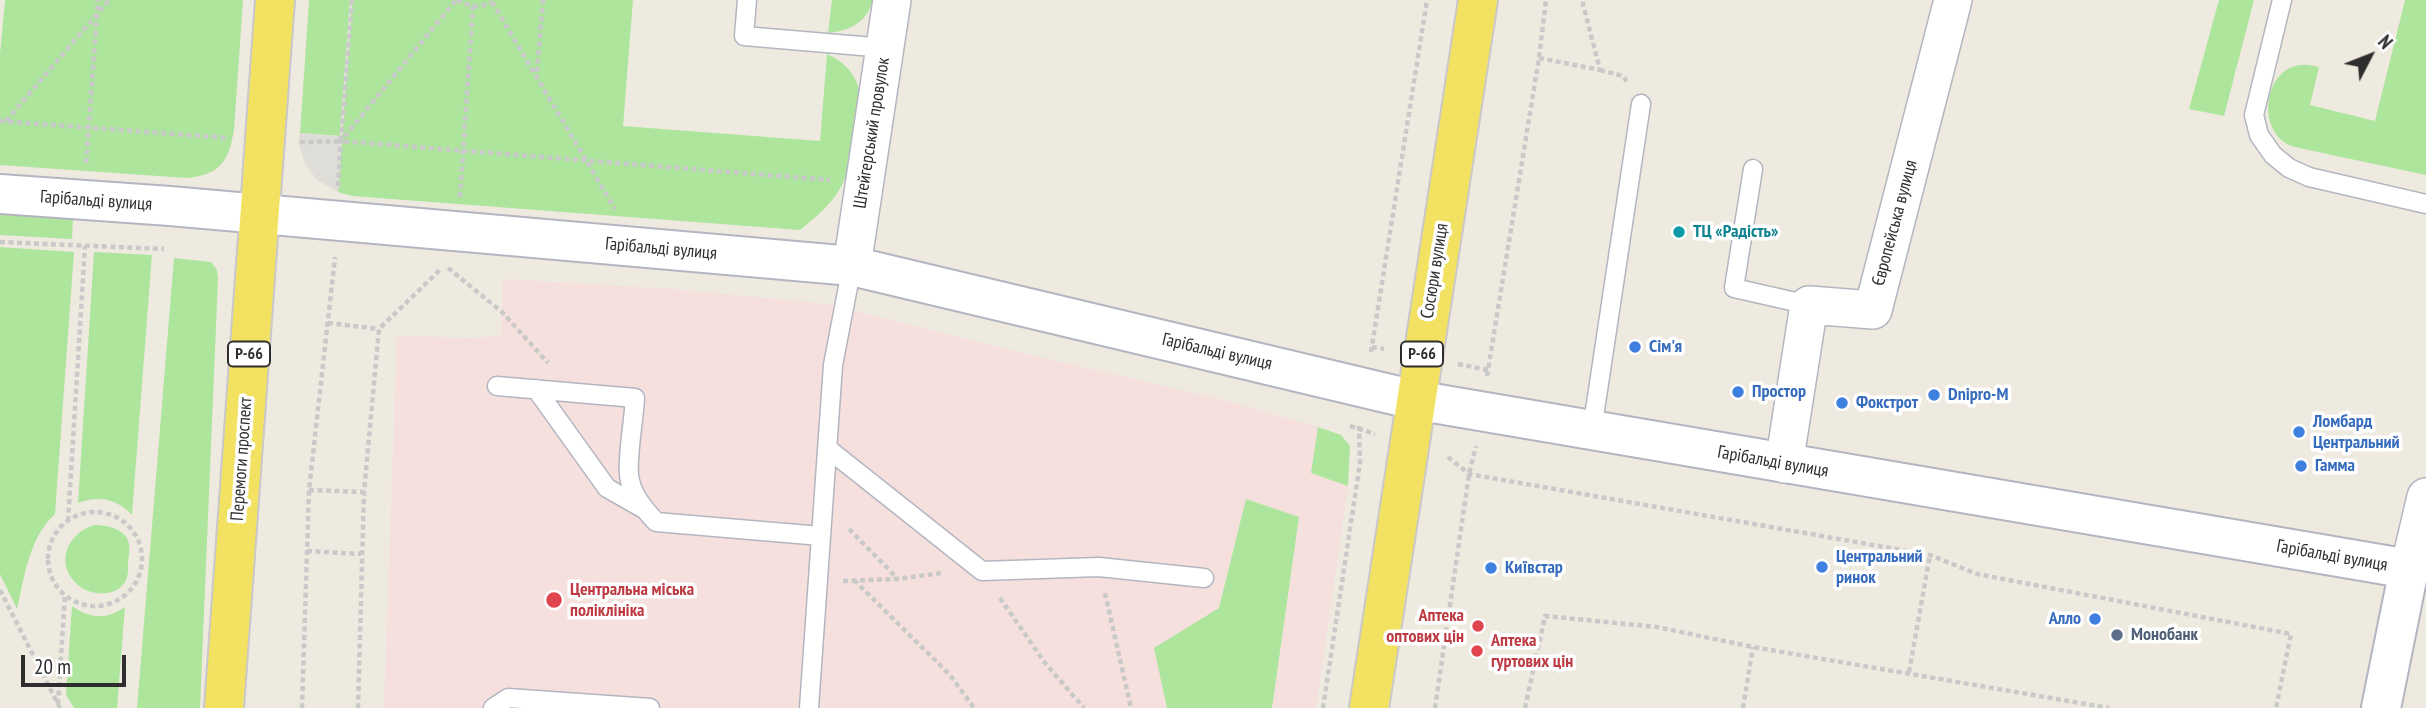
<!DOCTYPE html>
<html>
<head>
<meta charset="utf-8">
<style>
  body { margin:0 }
  #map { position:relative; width:2426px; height:708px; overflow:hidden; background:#efeae0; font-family:"PT Sans Narrow",sans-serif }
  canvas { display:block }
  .north { position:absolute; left:2335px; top:21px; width:70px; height:70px; -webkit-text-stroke:5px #fff; paint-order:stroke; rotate:48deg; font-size:19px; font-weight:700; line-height:28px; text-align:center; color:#2e2e2e }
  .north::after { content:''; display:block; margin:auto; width:24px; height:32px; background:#2e2e2e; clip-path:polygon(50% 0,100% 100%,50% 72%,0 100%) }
  .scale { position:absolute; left:21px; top:655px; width:105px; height:32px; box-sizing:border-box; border:4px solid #2e2e2e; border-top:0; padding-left:9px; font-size:21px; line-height:24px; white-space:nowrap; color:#2e2e2e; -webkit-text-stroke:5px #fff; paint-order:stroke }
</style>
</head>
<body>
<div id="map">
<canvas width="2426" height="708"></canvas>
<div class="north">N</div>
<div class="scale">20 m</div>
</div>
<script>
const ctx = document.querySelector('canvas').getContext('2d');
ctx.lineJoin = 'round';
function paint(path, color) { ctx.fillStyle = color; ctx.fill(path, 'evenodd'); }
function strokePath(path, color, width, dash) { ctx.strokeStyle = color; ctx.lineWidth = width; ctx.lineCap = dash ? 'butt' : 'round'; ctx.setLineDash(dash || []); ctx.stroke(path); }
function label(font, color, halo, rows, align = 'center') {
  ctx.font = font + ' "PT Sans Narrow",sans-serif'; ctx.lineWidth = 7; ctx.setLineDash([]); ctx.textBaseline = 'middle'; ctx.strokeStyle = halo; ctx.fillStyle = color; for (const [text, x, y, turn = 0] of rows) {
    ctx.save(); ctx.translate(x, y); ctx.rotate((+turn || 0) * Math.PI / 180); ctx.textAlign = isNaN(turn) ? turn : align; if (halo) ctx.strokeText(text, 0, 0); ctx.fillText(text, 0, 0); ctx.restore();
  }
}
paint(new Path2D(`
  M 503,279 L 673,289 L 828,304 L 1019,352 L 1224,400 L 1318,427 L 1311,473 L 1348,486 L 1316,708 L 384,708 L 397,336 L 472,338 L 501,336 Z`), '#f5e0de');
paint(new Path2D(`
  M 5,0 L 243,0 L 234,130 C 229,161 220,175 187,178 L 0,165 L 0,54 Z
  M 309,0 L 350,0 L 340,136 L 300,133 Z
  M 352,0 L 633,0 L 623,126 L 820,141 L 827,54 C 840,60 851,68 857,83 C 865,104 852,167 841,187 C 831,205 816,217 800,230 L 352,196 L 338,192 Z
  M 832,0 L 873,0 C 867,22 850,31 828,33 Z
  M 2219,0 L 2254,0 L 2224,116 L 2189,109 Z
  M 2405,0 L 2426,0 L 2426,175 L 2299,148 C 2295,147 2287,145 2284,142 C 2257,123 2266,67 2302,65 C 2307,64 2314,66 2319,67 L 2310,105 L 2375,121 Z
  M 0,214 L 73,218 L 72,239 L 0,235 Z
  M 0,247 L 74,252 L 55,514 C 29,538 25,575 17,609 L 0,574 Z
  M 94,252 L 152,255 L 132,515 C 117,499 99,495 78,503 Z
  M 174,258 L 211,262 L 217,270 L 218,279 L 200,708 L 137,708 Z
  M 1318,427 L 1341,435 L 1350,446 L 1348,486 L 1311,473 Z
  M 1246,499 L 1299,517 L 1272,708 L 1167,708 L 1154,648 L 1219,608 Z
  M 94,525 C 107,525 127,529 129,544 C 130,549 129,556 128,561 C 128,567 129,576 125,582 C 115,598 89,596 77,584 C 54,563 68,533 94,525 Z
  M 72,606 C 91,619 106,620 125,607 L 117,708 L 74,708 L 66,695 Z`), '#ade59d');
paint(new Path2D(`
  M 350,0 L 352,0 L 338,192 L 317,180 L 305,164 L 298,142 L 300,133 L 340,136 Z`), '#dfddd7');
const lane = new Path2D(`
  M 747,0 L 744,36 L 885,48
  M 2282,0 L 2254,115 L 2259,135 L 2273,155 L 2289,168 L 2309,177 L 2426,204
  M 1753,169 L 1734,288 L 1809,305
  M 497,386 L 635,398 C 634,419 627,456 629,475 C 631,494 644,509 656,522 L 821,536
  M 536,389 L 607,488 L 644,509
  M 1592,430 L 1641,104
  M 827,448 L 982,571 L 1099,567 L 1204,578
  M 493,708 L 508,698 L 650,708
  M 809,708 L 833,365 L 852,266`);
const street = new Path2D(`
  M 852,266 L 892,0
  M 1784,464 L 1809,305 L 1873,310 L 1953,0
  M 2409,569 L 2426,497`);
const secondary = new Path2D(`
  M 0,194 L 170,206 L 852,266 L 1415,400 L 2409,569 L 2426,562
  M 2381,708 L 2409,569`);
const primary = new Path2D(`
  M 224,708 L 275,0
  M 1369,708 L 1478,0`);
strokePath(lane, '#b4b5c1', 21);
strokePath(street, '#b4b5c1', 40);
strokePath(secondary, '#b4b5c1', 42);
strokePath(primary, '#c9c9c9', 42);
strokePath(new Path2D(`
  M 352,0 L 341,141 L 830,180
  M 457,0 C 469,7 480,8 492,2
  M 492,2 L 615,209
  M 1539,58 L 1600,70 L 1582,0
  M 1600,70 L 1623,76 L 1627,82
  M 537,72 L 543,0
  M 0,121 L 228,138
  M 6,121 L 109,0
  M 300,142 L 341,141
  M 86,163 L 98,0
  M 338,186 L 341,141 L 456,0
  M 460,197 L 473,6
  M 0,242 L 164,249
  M 448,268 L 502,312 L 548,363
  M 328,323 L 379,329
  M 1372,347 L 1384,349
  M 1371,352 L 1427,0
  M 1458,364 L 1488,370
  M 1487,376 L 1539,58 L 1546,0
  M 1350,426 L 1375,434
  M 1448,457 L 1469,474 L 1930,555 L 1977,574 L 2291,634 L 2276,708
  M 309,490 L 364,492
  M48 559a47 47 0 1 1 94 0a47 47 0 1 1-94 0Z
  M 68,521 L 85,246
  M 849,529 L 897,578
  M 307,551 L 361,554
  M 854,580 L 950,675 L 974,708
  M 843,581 L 897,579 L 942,573
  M 0,590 L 60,708
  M 1105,593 L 1131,708
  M 1000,598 L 1045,663 L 1084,708
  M 1909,672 L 1930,555
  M 58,704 L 65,594
  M 302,708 L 309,490 L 335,257
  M 358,708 L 364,492 L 379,329 L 442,268
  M 1323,708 L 1360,463 L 1359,426
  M 1435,708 L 1469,474 L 1476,446
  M 1525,708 L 1545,616 L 1657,627 L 1753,647 L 2109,708
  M 1743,708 L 1753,647`), '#c9c9c9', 4.5, [5, 3.5]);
strokePath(lane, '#fff', 18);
strokePath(street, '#fff', 37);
strokePath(secondary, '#fff', 38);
strokePath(primary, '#f3e261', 38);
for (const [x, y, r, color] of [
  [1679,232,7,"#0f9aa8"],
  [1635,347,7,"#3f7fe0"],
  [1738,392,7,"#3f7fe0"],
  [1934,395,7,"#3f7fe0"],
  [1842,403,7,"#3f7fe0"],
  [2299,432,7,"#3f7fe0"],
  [2301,466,7,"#3f7fe0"],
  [1822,567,7,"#3f7fe0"],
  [1491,568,7,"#3f7fe0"],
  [554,600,9,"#e0444e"],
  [2095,619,7,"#3f7fe0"],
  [1478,626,7,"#e0444e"],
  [2117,635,7,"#5c6f8a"],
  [1477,651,7,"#e0444e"]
]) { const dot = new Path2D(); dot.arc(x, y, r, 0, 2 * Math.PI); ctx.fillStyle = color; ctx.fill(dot); strokePath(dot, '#fff', 2.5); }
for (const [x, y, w] of [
  [249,354,42],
  [1422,354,42]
]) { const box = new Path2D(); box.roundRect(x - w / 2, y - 12.5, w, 25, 5); ctx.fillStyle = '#fff'; ctx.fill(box); strokePath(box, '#2e2e2e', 2); }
label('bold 16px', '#2e2e2e', null, [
  ["Р-66",249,354],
  ["Р-66",1422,354]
]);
label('18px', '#2e2e2e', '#fff', [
  ["Штейгерський провулок",872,133,-81],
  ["Гарібальді вулиця",96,201,4],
  ["Європейська вулиця",1895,223,-75],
  ["Гарібальді вулиця",661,249,5],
  ["Сосюри вулиця",1435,271,-81],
  ["Гарібальді вулиця",1217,352,13],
  ["Перемоги проспект",242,459,-86],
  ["Гарібальді вулиця",1773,462,10],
  ["Гарібальді вулиця",2332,556,10]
]);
label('bold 18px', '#0d838f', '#fff', [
  ["ТЦ «Радість»",1693,232]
], 'left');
label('bold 18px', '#366cbe', '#fff', [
  ["Сім'я",1649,347],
  ["Простор",1752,392],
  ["Dnipro-M",1948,395],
  ["Фокстрот",1856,403],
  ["Ломбард",2313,422],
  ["Центральний",2313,443],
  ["Гамма",2315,466],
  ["Центральний",1836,557],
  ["ринок",1836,578],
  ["Київстар",1505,568],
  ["Алло",2081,619,"right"]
], 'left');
label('bold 18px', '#be3a42', '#fff', [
  ["Центральна міська",570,590],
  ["полiклiнiка",570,611],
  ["Аптека",1464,616,"right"],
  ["оптових цін",1464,637,"right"],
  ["Аптека",1491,641],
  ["гуртових цін",1491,662]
], 'left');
label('bold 18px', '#4e5e75', '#fff', [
  ["Монобанк",2131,635]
], 'left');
</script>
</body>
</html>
